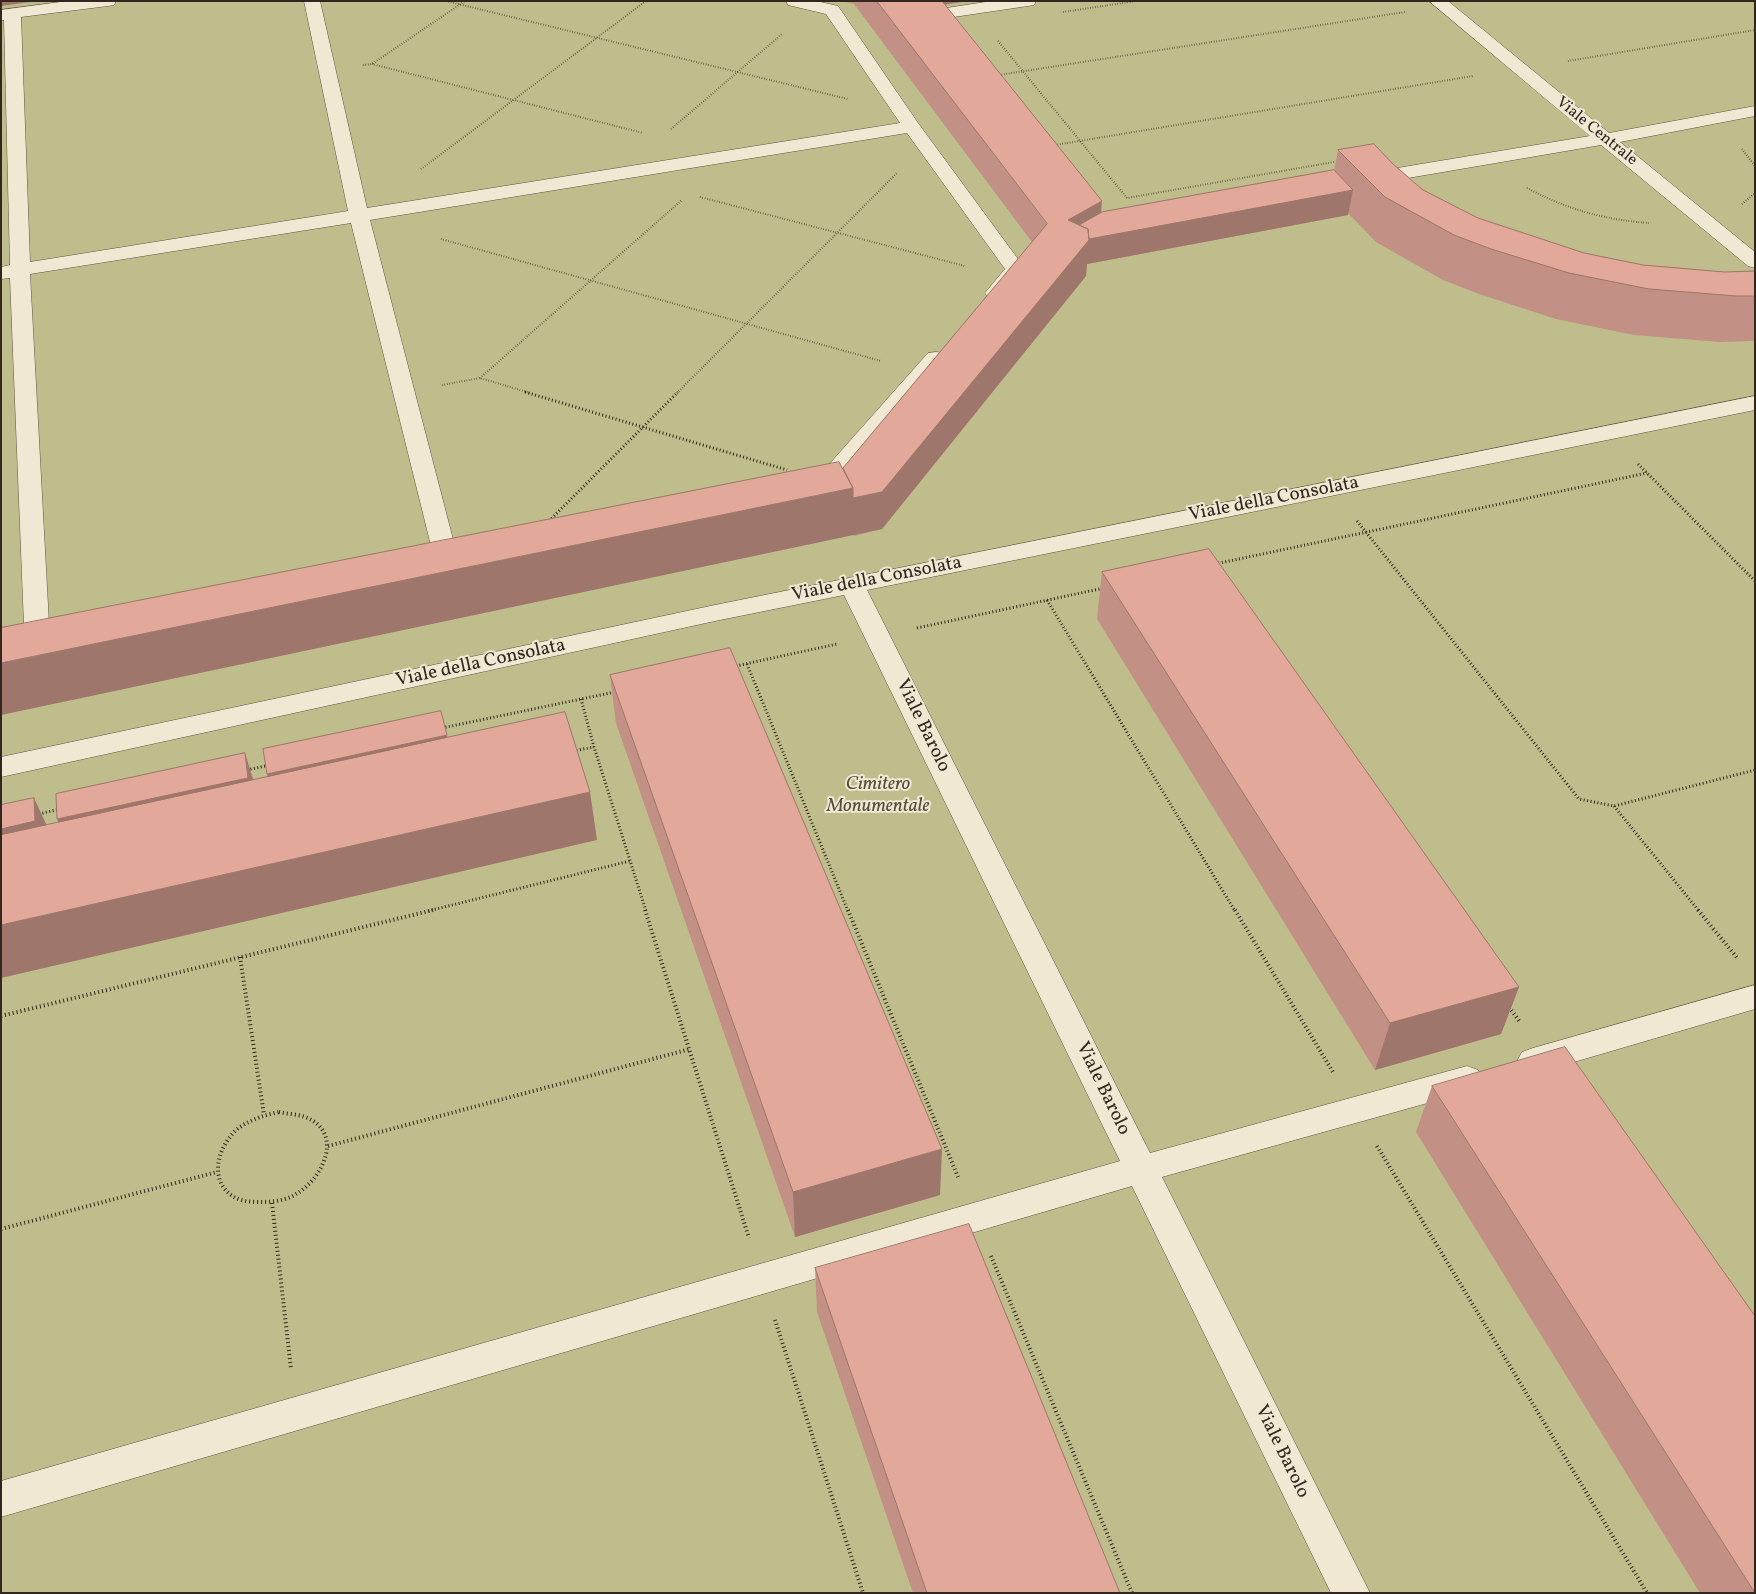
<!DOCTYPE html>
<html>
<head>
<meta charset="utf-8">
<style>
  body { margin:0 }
  #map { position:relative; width:1756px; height:1594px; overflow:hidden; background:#eadbbb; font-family:Vollkorn,serif }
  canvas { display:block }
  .frame { position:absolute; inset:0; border:2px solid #32261e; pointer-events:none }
</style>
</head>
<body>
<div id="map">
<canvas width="1756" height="1594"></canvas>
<div class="frame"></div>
</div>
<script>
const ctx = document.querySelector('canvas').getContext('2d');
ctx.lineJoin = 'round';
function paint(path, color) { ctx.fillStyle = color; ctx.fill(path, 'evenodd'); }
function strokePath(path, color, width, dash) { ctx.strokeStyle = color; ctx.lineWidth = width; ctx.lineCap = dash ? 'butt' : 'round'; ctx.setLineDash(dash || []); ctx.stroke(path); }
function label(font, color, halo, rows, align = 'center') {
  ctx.font = font + ' Vollkorn,serif'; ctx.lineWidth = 4; ctx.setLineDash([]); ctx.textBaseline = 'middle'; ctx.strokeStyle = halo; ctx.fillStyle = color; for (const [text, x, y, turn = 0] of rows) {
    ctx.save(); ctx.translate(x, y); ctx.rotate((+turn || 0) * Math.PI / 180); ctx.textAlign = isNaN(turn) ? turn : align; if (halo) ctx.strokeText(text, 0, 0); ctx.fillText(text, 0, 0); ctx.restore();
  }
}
paint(new Path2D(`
  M 1,1 L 1755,1 L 1755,1593 L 1,1593 Z`), '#bfbd8b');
const minor = new Path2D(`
  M 68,1 L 116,1 L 114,5 L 108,6 L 21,17 L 30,262 L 348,211 L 304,1 L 320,1 L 367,208 L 900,123 L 826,14 L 788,5 L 786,1 L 816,1 L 838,6 L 918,123 L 1026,270 C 1017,283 1005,302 988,297 L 985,293 L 1005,269 L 907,133 L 370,220 L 461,570 L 458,576 L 449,578 L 440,576 L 437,570 L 351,223 L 30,274 L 50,642 L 55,643 L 59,649 L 55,655 C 45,658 39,659 29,656 L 25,650 L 10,278 L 1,279 L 1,267 L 10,265 L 4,20 L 1,20 L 1,10 Z
  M 992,1 L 1036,1 L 1034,5 L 1028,6 L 940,19 L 934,18 L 932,14 L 934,10 L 940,9 Z
  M 1429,1 L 1448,1 L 1609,133 L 1755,106 L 1755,116 L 1620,142 L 1755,252 L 1755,268 L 1748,266 L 1601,145 L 1367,185 L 1360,183 L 1357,179 L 1360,175 L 1367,173 L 1590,136 Z
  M 936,352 L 944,353 L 947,358 L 944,363 L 825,497 L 817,499 L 809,497 L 805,492 L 809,487 L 928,353 Z
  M 1755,396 L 1755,410 L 867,590 L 1150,1153 L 1467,1066 L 1478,1070 L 1483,1079 L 1478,1088 L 1467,1092 L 1162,1177 L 1370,1593 L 1331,1593 L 1132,1186 L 1,1517 L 1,1481 L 1120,1161 L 844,595 L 715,621 L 1,777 L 1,757 L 715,605 Z
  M 1755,985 L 1755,1009 L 1533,1074 L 1522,1070 L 1517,1061 L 1522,1052 L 1533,1048 Z`);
strokePath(minor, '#605345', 1);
strokePath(new Path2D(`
  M 446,1 L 848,99
  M 1063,12 L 1136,1
  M 998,41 L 1127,198 L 1334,162
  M 1568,61 L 1755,30
  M 372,64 L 643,133
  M 363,65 L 372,64 L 465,1
  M 999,75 L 1405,12
  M 671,129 L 782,34
  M 1055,145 L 1473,76
  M 1742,149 L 1755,166
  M 421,169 L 646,1
  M 1527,188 C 1566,209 1605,220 1649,223
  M 700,197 L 965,266
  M 1742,204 L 1755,193
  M 441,239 L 881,361
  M 480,378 L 682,200
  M 442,385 L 480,378 L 530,393
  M 677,393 L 898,172`), '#32261e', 2, [0.5, 2]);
strokePath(new Path2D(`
  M 525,392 L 787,470
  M 1638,464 L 1755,581
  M 549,521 L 678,392
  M 1357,521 L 1579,799 L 1614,806 L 1755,770
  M 1215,564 L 1647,473
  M 1047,600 L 1235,911
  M 917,628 L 1104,588
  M 747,664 L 848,911
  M 736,666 L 837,644
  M 581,699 L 594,747 L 646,911
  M 442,728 L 615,692
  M 573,751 L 594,747
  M 247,770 L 270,765
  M 1614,806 L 1699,911
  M 39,814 L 60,809
  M 428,911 L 630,861`), '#32261e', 3, [1, 2.5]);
strokePath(new Path2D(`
  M 645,910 L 749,1238
  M 848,910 L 958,1177
  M 1235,910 L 1333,1072
  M 1698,910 L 1738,959
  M 240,957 L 264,1115
  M 1509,1007 L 1520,1022
  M 1,1016 L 433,910
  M 279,1112 C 287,1114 297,1114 305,1117 C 345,1132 323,1179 296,1194 C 285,1201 272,1202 259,1202 C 249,1202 239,1201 231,1195 C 207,1177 220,1142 240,1127 C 252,1119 265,1115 279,1112 Z
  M 328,1146 L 690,1049
  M 1377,1146 L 1647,1593
  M 272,1203 L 291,1369
  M 1,1229 L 217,1172
  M 991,1256 L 1132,1593
  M 775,1320 L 863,1593`), '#32261e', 4, [1, 3]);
paint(minor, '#f1e8d3');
paint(new Path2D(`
  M 842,1 L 968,1 L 944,5 L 1102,212 L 1334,170 L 1338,150 L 1393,164 L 1423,190 L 1478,218 L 1584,253 L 1643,265 L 1724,272 L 1755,271 L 1755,341 L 1720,342 L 1634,335 L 1556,319 L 1479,294 L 1443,280 L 1376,242 L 1348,213 L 1348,215 L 1087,264 L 1086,276 L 882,529 L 854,536 L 843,468 L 1032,242 L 854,4 Z
  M 1102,572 L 1519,987 L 1501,1034 L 1375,1070 L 1097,619 Z
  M 610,675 L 940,1195 L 795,1237 L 616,723 Z
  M 1432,1086 L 1755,1593 L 1700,1593 L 1416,1132 Z
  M 815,1268 L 1120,1593 L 913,1593 L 817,1312 Z`), '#c29084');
paint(new Path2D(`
  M 1,1 L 38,1 L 1,6 Z
  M 921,1 L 968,1 L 921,8 Z
  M 1353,190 L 1348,215 L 1087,264 L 1086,276 L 882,529 L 1,715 L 1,663 L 853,488 L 1068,220 L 1102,201 L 1099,236 Z
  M 447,735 L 452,761 L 275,800 L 267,774 Z
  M 245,753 L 253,779 L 257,804 L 68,845 L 57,819 Z
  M 590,792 L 597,840 L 1,978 L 1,925 Z
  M 34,798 L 46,824 L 47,847 L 1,858 L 1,829 Z
  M 1519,987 L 1501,1034 L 1375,1070 L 1390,1023 Z
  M 942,1149 L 940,1195 L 795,1237 L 793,1192 Z`), '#9e766b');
const building = new Path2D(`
  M 877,1 L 942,1 L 1102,201 L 1068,220 L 1088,229 L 1089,240 L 882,492 L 853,498 L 853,488 L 843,468 L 1047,224 Z
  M 1374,144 L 1393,164 L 1423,190 L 1478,218 L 1584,253 L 1643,265 L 1724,272 L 1755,271 L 1755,296 L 1736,296 L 1649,289 L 1569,273 L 1491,249 L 1454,235 L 1385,197 L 1338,150 Z
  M 1334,170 L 1353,190 L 1089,239 L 1088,229 L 1079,225 L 1102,212 Z
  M 839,462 L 853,488 L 1,663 L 1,628 Z
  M 1209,549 L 1519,987 L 1390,1023 L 1102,572 Z
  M 730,648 L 942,1149 L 793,1192 L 610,675 Z
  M 441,711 L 447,735 L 267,774 L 263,749 Z
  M 565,712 L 590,792 L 1,925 L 1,835 Z
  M 245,753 L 248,778 L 57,819 L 56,794 Z
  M 34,798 L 35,821 L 1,829 L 1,805 Z
  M 1565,1047 L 1755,1316 L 1755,1593 L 1432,1086 Z
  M 969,1224 L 1120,1593 L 927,1593 L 815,1268 Z`);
paint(building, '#e2a899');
strokePath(building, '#9e766b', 1);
label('16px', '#32261e', '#f1e8d3', [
  ["Viale Centrale",1596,132,39]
]);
label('19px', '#32261e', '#f1e8d3', [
  ["Viale della Consolata",1274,500,-11],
  ["Viale della Consolata",877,580,-11],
  ["Viale della Consolata",481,664,-12],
  ["Viale Barolo",922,726,64],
  ["Viale Barolo",1102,1089,64],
  ["Viale Barolo",1281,1452,64]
]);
label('italic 19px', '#554c39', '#f1e8d3', [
  ["Cimitero",878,786],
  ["Monumentale",878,808]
]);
</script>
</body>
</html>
